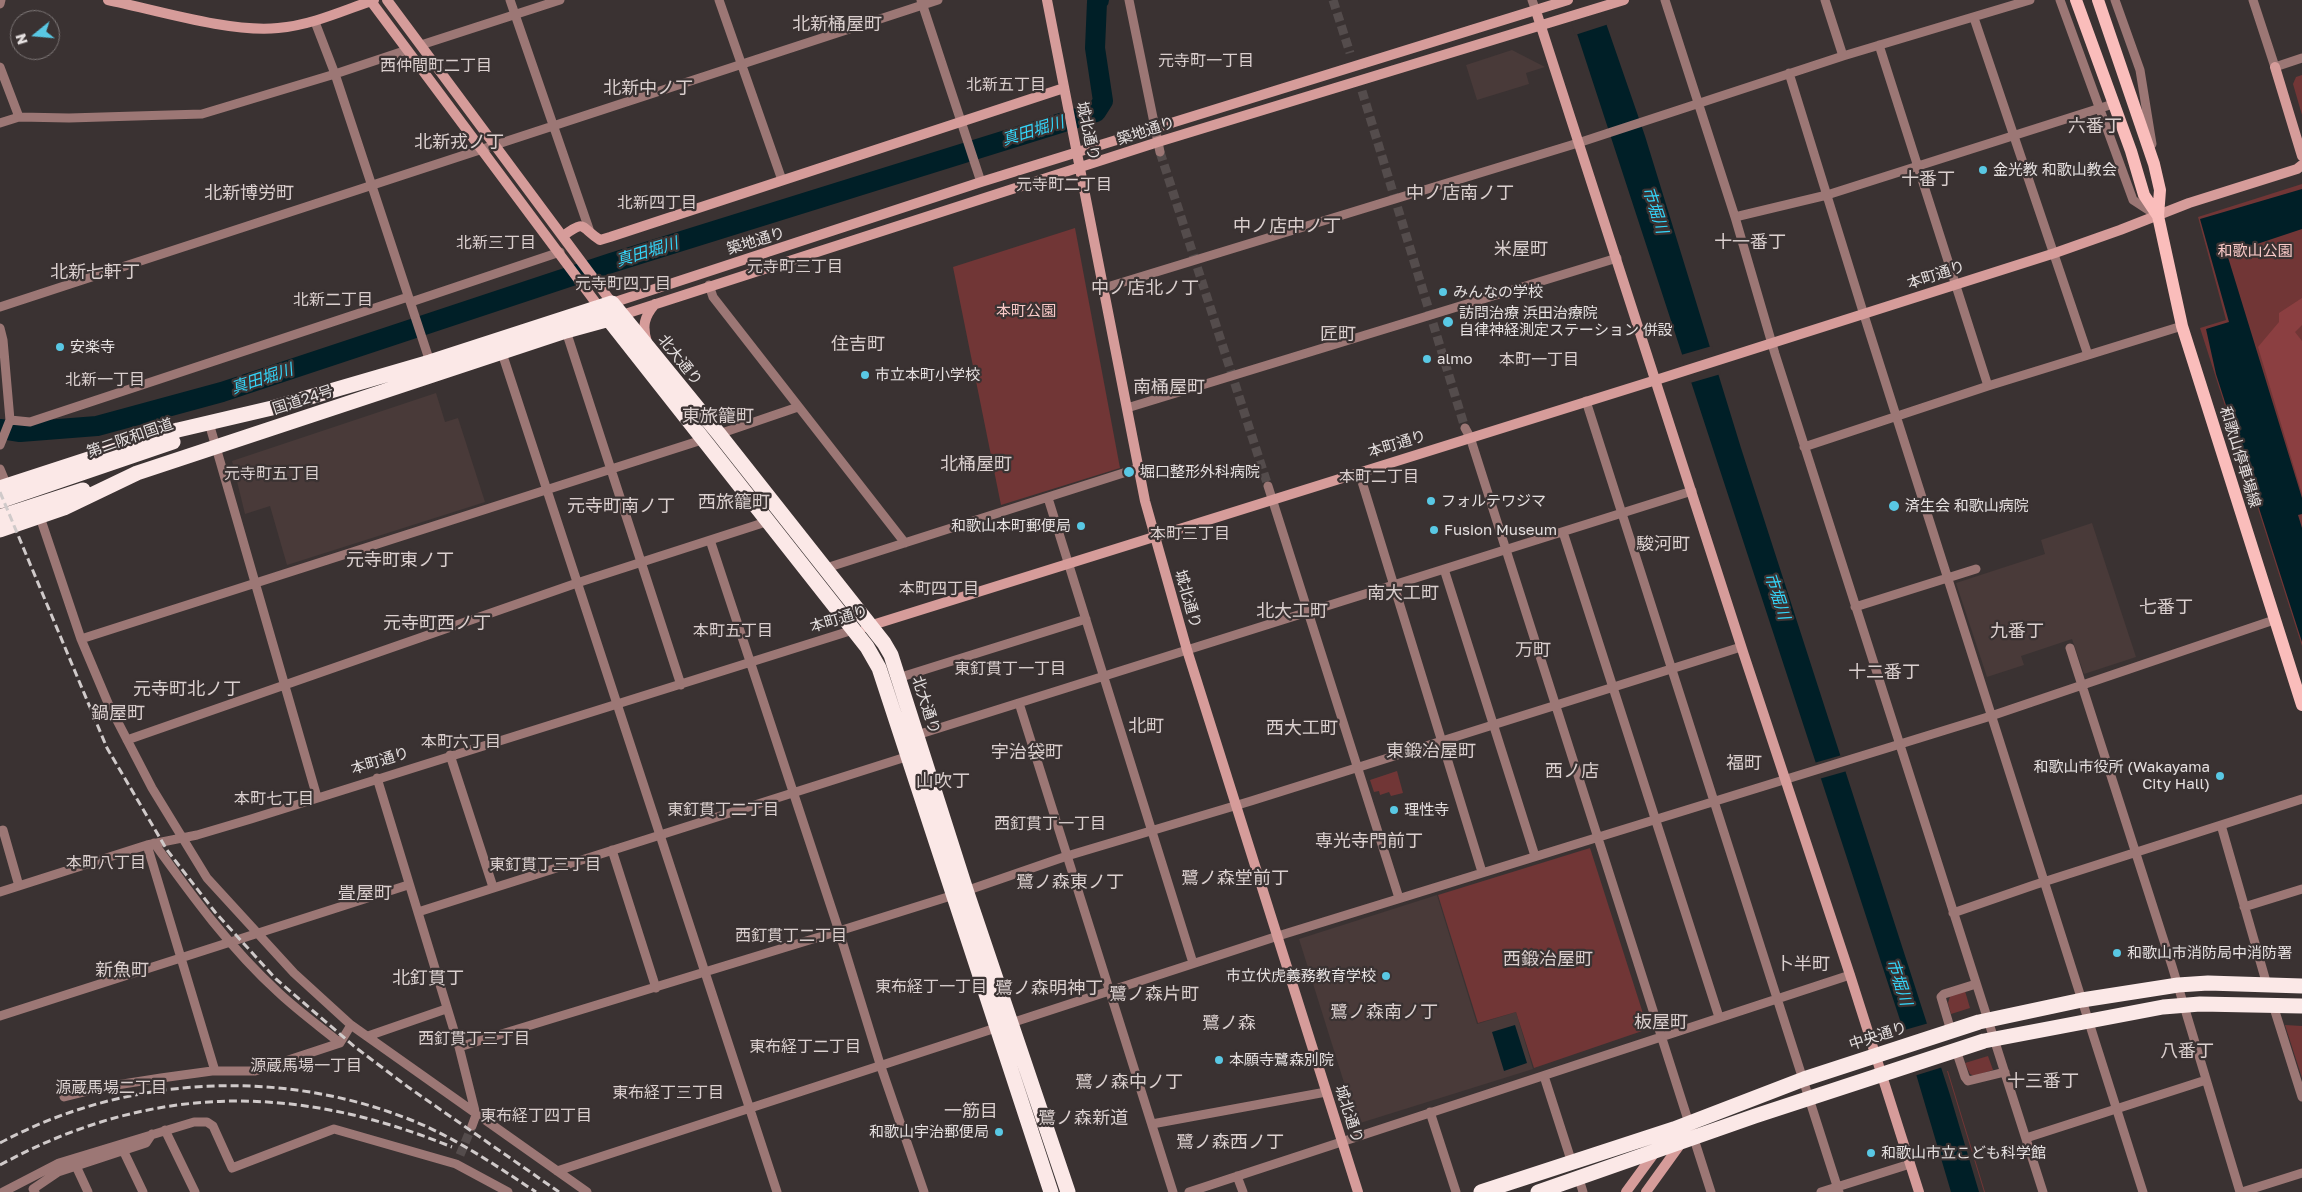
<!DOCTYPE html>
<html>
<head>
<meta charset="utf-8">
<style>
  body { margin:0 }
  #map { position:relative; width:2302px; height:1192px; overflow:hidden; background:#3a3232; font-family:"Golos Text",sans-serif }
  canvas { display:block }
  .north { position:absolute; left:10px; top:10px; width:50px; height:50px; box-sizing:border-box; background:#3a3232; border:1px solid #7e7878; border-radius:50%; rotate:253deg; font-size:14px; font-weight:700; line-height:20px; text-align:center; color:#e5e0e0 }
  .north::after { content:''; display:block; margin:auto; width:18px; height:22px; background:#59c8e4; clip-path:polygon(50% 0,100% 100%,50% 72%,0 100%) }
</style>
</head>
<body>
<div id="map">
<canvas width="2302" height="1192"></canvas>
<div class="north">N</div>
</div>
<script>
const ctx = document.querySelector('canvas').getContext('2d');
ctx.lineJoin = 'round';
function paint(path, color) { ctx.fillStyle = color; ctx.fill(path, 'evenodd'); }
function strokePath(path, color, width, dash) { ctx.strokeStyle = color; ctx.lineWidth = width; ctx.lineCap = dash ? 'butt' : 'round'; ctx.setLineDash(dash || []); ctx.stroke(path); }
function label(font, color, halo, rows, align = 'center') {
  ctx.font = font + ' "Golos Text","Noto Sans JP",sans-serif'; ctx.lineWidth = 4.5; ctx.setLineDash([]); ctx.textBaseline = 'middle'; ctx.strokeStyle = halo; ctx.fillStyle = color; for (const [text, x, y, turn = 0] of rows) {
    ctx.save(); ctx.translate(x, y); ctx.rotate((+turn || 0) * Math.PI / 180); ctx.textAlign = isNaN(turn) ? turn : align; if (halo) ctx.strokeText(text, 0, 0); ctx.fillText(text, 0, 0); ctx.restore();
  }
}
paint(new Path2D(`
  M 1512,50 L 1545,67 L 1526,73 L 1529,84 L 1477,100 L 1466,65 Z
  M 436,393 L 445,422 L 458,418 L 485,502 L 287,565 L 270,506 L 245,514 L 232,461 Z
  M 2092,523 L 2136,657 L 2084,674 L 2072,639 L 2021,656 L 2024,665 L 1987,677 L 1956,583 L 2045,554 L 2041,540 Z
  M 1437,895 L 1477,1024 L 1516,1012 L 1533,1069 L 1357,1124 L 1299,939 Z`), '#493a39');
paint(new Path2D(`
  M 2302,75 L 2302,115 L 2293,84 L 2296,77 Z
  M 2302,184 L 2302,646 L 2200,328 L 2226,320 L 2198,217 Z
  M 1075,228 L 1120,468 L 1001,505 L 953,267 Z
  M 1397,771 L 1403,793 L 1391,796 L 1389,792 L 1380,795 L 1379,791 L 1374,792 L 1370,780 Z
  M 1590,848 L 1648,1029 L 1534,1068 L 1516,1012 L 1478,1023 L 1438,895 Z
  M 1965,991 L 1970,1008 L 1951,1014 L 1948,1003 L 1950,996 Z
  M 2285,1025 L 2302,1026 L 2302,1078 Z
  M 1988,1056 L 1993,1070 L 1974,1076 L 1970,1074 L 1965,1063 Z
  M 1947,1071 L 1948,1071 L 1985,1192 L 1984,1192 Z`), '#713636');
paint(new Path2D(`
  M 2302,298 L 2302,325 L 2295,332 L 2302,341 L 2302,494 L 2258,347 L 2279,322 L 2279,313 Z`), '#8b3f41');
paint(new Path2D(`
  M 1566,0 L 1598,0 L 1645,136 L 1741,448 L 1950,1095 L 1979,1192 L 1951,1192 L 1900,1020 Z
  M 2302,189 L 2302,229 L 2227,254 L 2302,498 L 2302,514 L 2298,515 L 2302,528 L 2302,642 L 2216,374 L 2206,329 L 2229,322 L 2200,219 Z
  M 1515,1025 L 1527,1063 L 1504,1071 L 1492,1032 Z`), '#001f27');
paint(new Path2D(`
  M 1564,0 L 1601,0 L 1609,24 L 1575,35 Z
  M 1712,346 L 1721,374 L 1690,383 L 1681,355 Z
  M 1842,755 L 1847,771 L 1819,779 L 1814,763 Z
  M 1929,1023 L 1943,1067 L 1914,1076 L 1901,1031 Z`), '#3a3232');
strokePath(new Path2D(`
  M 0,429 L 20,432 L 97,426 L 222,392 L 611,263 L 1096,112 L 1103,101 L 1095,48 L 1097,2 L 1099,0`), '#001f27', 20);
strokePath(new Path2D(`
  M 1333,0 L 1350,53
  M 1362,91 L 1465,428
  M 1160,152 L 1268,486
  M 460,1155 L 472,1126`), '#544c4c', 9, [9, 4.5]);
strokePath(new Path2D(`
  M 510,0 L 589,229
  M 719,0 L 782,180
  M 921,0 L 981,182
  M 1129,0 L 1160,152
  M 1532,0 L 1536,11
  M 1665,0 L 1735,217 L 1775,354 L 2043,1192
  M 1825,0 L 1843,56
  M 2060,0 L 2133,200 L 2153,213
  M 2115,0 L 2140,70 L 2152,144
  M 2253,0 L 2275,67 L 2302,58
  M 0,4 L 1,0
  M 1974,18 L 2088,355
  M 315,22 L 335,74 L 431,365
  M 421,45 L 560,0
  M 1879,45 L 1988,386
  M 0,67 L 19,117
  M 1789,73 L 1864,315 L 2143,1192
  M 0,123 L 19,117 L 69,118 L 202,114 L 335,74 L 407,50
  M 1735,217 L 1827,195 L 2113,104
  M 709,285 L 713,297 L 905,543
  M 1104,288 L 1578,143 L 1843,56 L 2030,0
  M 411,302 L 560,252
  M 0,307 L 938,0
  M 0,328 L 3,340 L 10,420 L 0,445
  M 566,331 L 681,685
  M 502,353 L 777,1192
  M 1586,401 L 1839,1192
  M 1127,408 L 1617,258
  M 10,420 L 30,422 L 408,297
  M 209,423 L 317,797
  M 1465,428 L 1470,437 L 1711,1192
  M 719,434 L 798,407
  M 1804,447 L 1988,386 L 2182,326
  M 0,469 L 7,486
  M 1359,472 L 1482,872
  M 1268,486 L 1399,898
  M 1048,498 L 1193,963
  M 40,517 L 81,639 L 108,703 L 152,788 L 207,878 L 294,973 L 351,1025 L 587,1192
  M 1563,532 L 1719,1017
  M 710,540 L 839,931 L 880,1064 L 924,1192
  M 823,569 L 1139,468
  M 1444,569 L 1535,856
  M 1855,607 L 1976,569
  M 81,639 L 705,439
  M 2070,648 L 2172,966 L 2240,1192
  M 898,678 L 1086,619
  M 1019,703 L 1173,1192
  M 917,735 L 1692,491
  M 127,740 L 577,583 L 769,521
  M 450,755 L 493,887
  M 377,778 L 459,1047 L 476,1115 L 472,1126
  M 2221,825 L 2267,985
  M 0,831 L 3,830 L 19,886
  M 154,843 C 192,896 230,948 278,992 C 297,1010 319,1026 340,1043 L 351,1025
  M 147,845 L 215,1071
  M 612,850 L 656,988
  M 0,892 L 147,845 L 197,835 L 251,819 L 853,630
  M 2244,907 L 2302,889
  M 418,912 L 909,756
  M 1953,913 L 2034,885 L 2302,799
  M 2273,1005 L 2302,1097
  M 0,1016 L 408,885
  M 1951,1031 L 1941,997 L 1944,994 L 1976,984
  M 368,1036 L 446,1009
  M 459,1047 L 839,931 L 954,895 L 1067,856 L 1251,801 L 1741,647
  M 1956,1050 L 1965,1077 L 1968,1081 L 2005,1072
  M 1544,1076 L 1572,1163
  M 64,1097 L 104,1087 L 161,1078 L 212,1071 L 255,1071 L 340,1043
  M 1430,1112 L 1456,1192
  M 1152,1124 L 1326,1092
  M 165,1130 L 195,1192
  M 2026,1138 L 2206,1080
  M 123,1150 L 143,1192
  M 76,1166 L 88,1192
  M 557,1171 L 1278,936 L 1991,716 L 2274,620
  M 1237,1176 L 1243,1192
  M 1579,1179 L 1583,1192
  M 3,1192 L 59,1163 L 194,1122 L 207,1122 L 213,1126 L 232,1168 L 334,1129 L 456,1164 L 508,1192
  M 35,1192 L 33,1189 L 58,1172 L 146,1143 L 152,1134
  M 1189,1192 L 1850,975
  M 1821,1192 L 1910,1164
  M 2242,1192 L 2302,1173`), '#9c7775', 9);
strokePath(new Path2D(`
  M 108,0 C 156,10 231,33 278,28 C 312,25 342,11 374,0
  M 370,0 L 599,307
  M 387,0 L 612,303 L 981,182 L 1568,0
  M 1047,0 L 1145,501 L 1187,650 L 1358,1192
  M 1536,11 L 1744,655 L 1850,975 L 1919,1192
  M 2275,67 L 2302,156
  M 563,236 C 586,219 580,227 600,240 L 610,237 L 1064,88
  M 622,315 L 1158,142 L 1624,0
  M 647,342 C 642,326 644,317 655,304
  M 866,627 L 1656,380 L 2055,253 L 2120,230 L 2189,203 L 2297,169 L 2302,165
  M 1626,1192 L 1656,1151
  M 1646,1192 L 1682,1142`), '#d69c9a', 10);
strokePath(new Path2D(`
  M 2076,0 L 2131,151 L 2144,195 L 2158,216
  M 2098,0 L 2154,164 L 2160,190 L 2158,216 L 2182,326 L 2302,705`), '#fabdbb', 12);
strokePath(new Path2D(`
  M 599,307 L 867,647 L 879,668 L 1051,1192
  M 0,488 L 178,430 L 272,408 L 430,362 L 612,303 L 719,434 L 884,643 L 891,655 L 966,890 L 1068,1192
  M 0,501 L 173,442
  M 0,517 L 83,490
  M 0,530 L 64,508 L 137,473 L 566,331 L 617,317
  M 1481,1192 L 1674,1129 L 1804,1079 L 1979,1022 L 2082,1000 L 2178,985 L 2208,983 L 2302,986
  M 1538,1192 L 1755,1116 L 1984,1041 L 2163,1007 L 2200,1004 L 2302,1006`), '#fbe8e7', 15);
strokePath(new Path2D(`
  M 0,492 L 107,748 L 167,850 L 215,912 L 276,979 L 355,1047 L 408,1087 L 559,1192
  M 0,1143 C 124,1076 279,1067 411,1120 C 456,1138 495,1165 536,1192
  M 0,1165 C 151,1083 295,1083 452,1147`), '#d0caca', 3, [8, 4]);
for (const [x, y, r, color] of [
  [1983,170,5,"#59c8e4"],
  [1443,292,5,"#59c8e4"],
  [1448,322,6,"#59c8e4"],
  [60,347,5,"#59c8e4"],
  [1427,359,5,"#59c8e4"],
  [865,375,5,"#59c8e4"],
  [1129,472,6,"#59c8e4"],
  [1431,501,5,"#59c8e4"],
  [1894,506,6,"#59c8e4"],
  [1081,526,5,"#59c8e4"],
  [1434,530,5,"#59c8e4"],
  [2220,776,5,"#59c8e4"],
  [1394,810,5,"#59c8e4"],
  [2117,953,5,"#59c8e4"],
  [1386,976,5,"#59c8e4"],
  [1219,1060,5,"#59c8e4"],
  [999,1132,5,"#59c8e4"],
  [1871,1153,5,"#59c8e4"]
]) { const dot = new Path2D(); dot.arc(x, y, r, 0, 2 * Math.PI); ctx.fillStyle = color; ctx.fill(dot); strokePath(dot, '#3a3232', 2); }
label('15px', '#e5e0e0', '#3a3232', [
  ["城北通り",1088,131,78],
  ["築地通り",1146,131,-18],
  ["築地通り",756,241,-17],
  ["本町通り",1936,275,-18],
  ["北大通り",680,360,51],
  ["国道24号",303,400,-18],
  ["第二阪和国道",130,438,-19],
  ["本町通り",1397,444,-17],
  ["和歌山停車場線",2240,457,73],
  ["城北通り",1188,599,74],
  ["本町通り",839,619,-17],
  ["北大通り",926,705,72],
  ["本町通り",380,761,-17],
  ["中央通り",1878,1036,-18],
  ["城北通り",1349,1114,72]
]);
label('15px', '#e5e0e0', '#3a3232', [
  ["金光教 和歌山教会",1993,170],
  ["みんなの学校",1453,292],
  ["訪問治療 浜田治療院",1459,313],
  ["自律神経測定ステーション 併設",1459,330],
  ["安楽寺",70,347],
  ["almo",1437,359],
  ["市立本町小学校",875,375],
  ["堀口整形外科病院",1140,472],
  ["フォルテワジマ",1441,501],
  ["済生会 和歌山病院",1905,506],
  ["和歌山本町郵便局",1071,526,"right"],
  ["Fusion Museum",1444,530],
  ["和歌山市役所 (Wakayama",2210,767,"right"],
  ["City Hall)",2210,784,"right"],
  ["理性寺",1404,810],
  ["和歌山市消防局中消防署",2127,953],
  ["市立伏虎義務教育学校",1376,976,"right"],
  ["本願寺鷺森別院",1229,1060],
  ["和歌山宇治郵便局",989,1132,"right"],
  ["和歌山市立こども科学館",1881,1153]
], 'left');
label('15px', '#f8c9c7', '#3a3232', [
  ["和歌山公園",2255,251],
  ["本町公園",1026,311]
]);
label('16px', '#dacfce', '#3a3232', [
  ["元寺町一丁目",1206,61],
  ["西仲間町二丁目",436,66],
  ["北新五丁目",1006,85],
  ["元寺町二丁目",1064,185],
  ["北新四丁目",657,203],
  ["北新三丁目",496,243],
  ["元寺町三丁目",795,267],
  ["元寺町四丁目",623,284],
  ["北新二丁目",333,300],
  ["本町一丁目",1539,360],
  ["北新一丁目",105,380],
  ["元寺町五丁目",272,474],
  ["本町二丁目",1379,477],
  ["本町三丁目",1190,534],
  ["本町四丁目",939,589],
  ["本町五丁目",733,631],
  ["東釘貫丁一丁目",1010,669],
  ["本町六丁目",461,742],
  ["本町七丁目",274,799],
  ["東釘貫丁二丁目",723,810],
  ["西釘貫丁一丁目",1050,824],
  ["本町八丁目",106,863],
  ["東釘貫丁三丁目",545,865],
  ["西釘貫丁二丁目",791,936],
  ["東布経丁一丁目",931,987],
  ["西釘貫丁三丁目",474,1039],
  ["東布経丁二丁目",805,1047],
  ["源蔵馬場一丁目",306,1066],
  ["源蔵馬場二丁目",111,1088],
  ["東布経丁三丁目",668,1093],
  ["東布経丁四丁目",536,1116]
]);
label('italic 16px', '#34d4f8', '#3a3232', [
  ["真田堀川",1033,131,-17],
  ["市堀川",1655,210,72],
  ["真田堀川",647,252,-17],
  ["真田堀川",262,379,-18],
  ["市堀川",1777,596,72],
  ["市堀川",1899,982,72]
]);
label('18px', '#dacfce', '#3a3232', [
  ["北新桶屋町",837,24],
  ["北新中ノ丁",648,88],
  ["六番丁",2095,126],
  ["北新戎ノ丁",459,142],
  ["十番丁",1928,179],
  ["北新博労町",249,193],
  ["中ノ店南ノ丁",1460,193],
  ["中ノ店中ノ丁",1287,226],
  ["十一番丁",1750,242],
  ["米屋町",1521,249],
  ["北新七軒丁",95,272],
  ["中ノ店北ノ丁",1145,288],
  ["匠町",1338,334],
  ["住吉町",858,344],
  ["南桶屋町",1169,387],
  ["東旅籠町",718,416],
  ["北桶屋町",976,464],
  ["西旅籠町",734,502],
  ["元寺町南ノ丁",621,506],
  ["駿河町",1663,544],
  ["元寺町東ノ丁",400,560],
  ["南大工町",1403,593],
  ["七番丁",2166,607],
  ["北大工町",1292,611],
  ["元寺町西ノ丁",437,623],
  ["九番丁",2017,631],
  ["万町",1533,650],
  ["十二番丁",1884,672],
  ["元寺町北ノ丁",187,689],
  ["鍋屋町",118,713],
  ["北町",1146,726],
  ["西大工町",1302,728],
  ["東鍛冶屋町",1431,751],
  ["宇治袋町",1027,752],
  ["福町",1744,763],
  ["西ノ店",1572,771],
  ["山吹丁",943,781],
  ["専光寺門前丁",1369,841],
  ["鷺ノ森堂前丁",1235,878],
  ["鷺ノ森東ノ丁",1070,882],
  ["畳屋町",365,893],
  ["西鍛冶屋町",1548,959],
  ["卜半町",1803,964],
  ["新魚町",122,970],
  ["北釘貫丁",428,978],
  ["鷺ノ森明神丁",1049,988],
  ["鷺ノ森片町",1154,994],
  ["鷺ノ森南ノ丁",1384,1012],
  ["板屋町",1661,1022],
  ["鷺ノ森",1229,1023],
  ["八番丁",2187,1051],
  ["十三番丁",2043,1081],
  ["鷺ノ森中ノ丁",1129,1082],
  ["一筋目",971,1111],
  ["鷺ノ森新道",1083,1118],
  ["鷺ノ森西ノ丁",1230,1142]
]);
</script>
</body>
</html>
